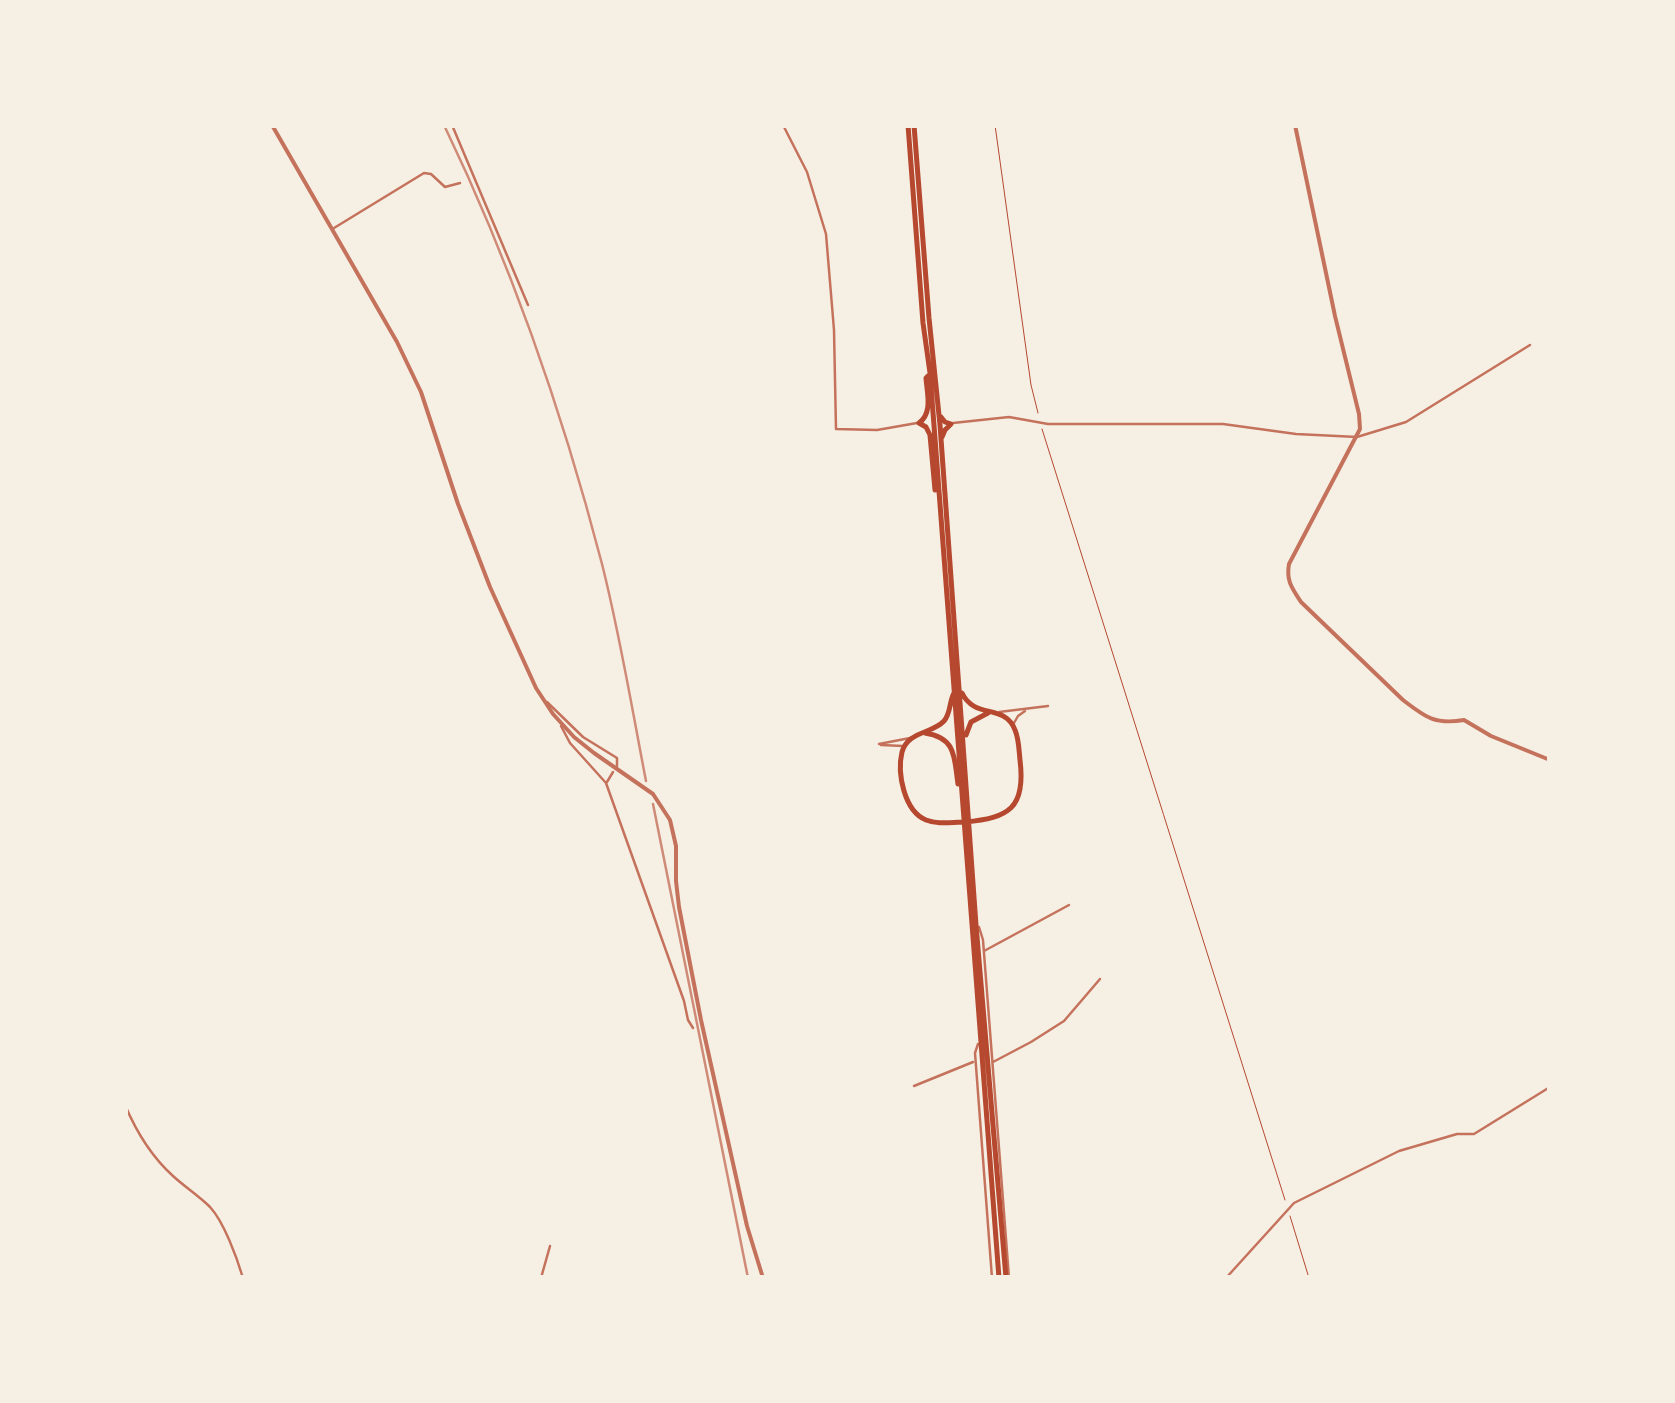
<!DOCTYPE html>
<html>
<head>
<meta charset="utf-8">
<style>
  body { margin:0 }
  #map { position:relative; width:1675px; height:1403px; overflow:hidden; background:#f6efe4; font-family:Manrope,sans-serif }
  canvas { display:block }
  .frame { position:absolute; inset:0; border:128px solid #f6efe4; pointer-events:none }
</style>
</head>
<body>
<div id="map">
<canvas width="1675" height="1403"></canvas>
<div class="frame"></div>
</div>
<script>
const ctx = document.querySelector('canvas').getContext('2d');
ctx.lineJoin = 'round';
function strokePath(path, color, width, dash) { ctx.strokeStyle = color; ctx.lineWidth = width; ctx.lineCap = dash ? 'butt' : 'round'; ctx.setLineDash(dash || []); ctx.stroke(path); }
strokePath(new Path2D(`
  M 995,125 L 1031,385 L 1038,413
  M 1042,429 L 1285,1200
  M 1290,1216 L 1309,1278`), '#b5482f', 1);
strokePath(new Path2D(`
  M 452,125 L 528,305
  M 783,125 L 807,172 L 826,234 L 834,330 L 836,429 L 877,430 L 917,423
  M 334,228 L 424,173 L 431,174 L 445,187 L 460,183
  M 953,423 L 1009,417 L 1048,424 L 1223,424 L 1296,434 L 1357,437 L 1406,422 L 1530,345
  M 547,702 L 583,737 L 617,758 L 617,766
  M 999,712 L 1048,706
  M 1014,723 L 1018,716 L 1025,711
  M 561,726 L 570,743 L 606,783 L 684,1001 L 688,1020 L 693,1028
  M 879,744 L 910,738
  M 881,745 L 903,746
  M 607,782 L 613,772
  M 979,927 L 983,940 L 1009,1278
  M 984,951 L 1069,905
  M 978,1044 L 975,1053 L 992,1278
  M 993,1062 L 1031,1042 L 1064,1021 L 1100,979
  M 914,1086 L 973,1062
  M 125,1105 C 136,1131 152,1157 173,1176 C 185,1187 199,1196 210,1207 C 224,1222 237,1258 243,1278
  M 541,1278 L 550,1246
  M 1226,1278 L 1294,1203 L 1399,1151 L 1457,1134 L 1474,1134 L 1550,1087`), '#c5725c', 2.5);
strokePath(new Path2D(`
  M 272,125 L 397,342 L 421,392 L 458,504 L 490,587 L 536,688 L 553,714 L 574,737 L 594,753 L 653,794 L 670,820 L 676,846 L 676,881 L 679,907 L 701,1020 L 747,1226 L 763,1278
  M 1295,125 L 1335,316 L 1359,414 L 1360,429 L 1289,564 C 1286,581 1292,588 1301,602 L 1403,700 C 1425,717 1435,725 1464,720 L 1491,736 L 1550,760`), '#c5725c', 4);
strokePath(new Path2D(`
  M 908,125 L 923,323 L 930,373 L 999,1278
  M 914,125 L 929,318 L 940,425 L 976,925 L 1006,1278
  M 928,376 L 926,378 C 927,393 933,413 919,423 L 926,427 L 930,435 L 935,490
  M 941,417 L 945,422 L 951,424 L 945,430 L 942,437
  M 954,693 C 949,702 951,713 944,721 C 932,734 908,731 902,752 C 897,773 904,811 926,820 C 938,825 952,822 965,822 C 1009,818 1026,808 1020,760 C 1019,751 1019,739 1015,730 C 1005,703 975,720 962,693
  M 925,733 C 957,738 954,758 958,784
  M 966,735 L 971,722 L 988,713`), '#b5482f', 5);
strokePath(new Path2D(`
  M 444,125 C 511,264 563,414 602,564 C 620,635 632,709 646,781
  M 653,804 L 748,1278`), '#cf8b77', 2.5);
</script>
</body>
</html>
